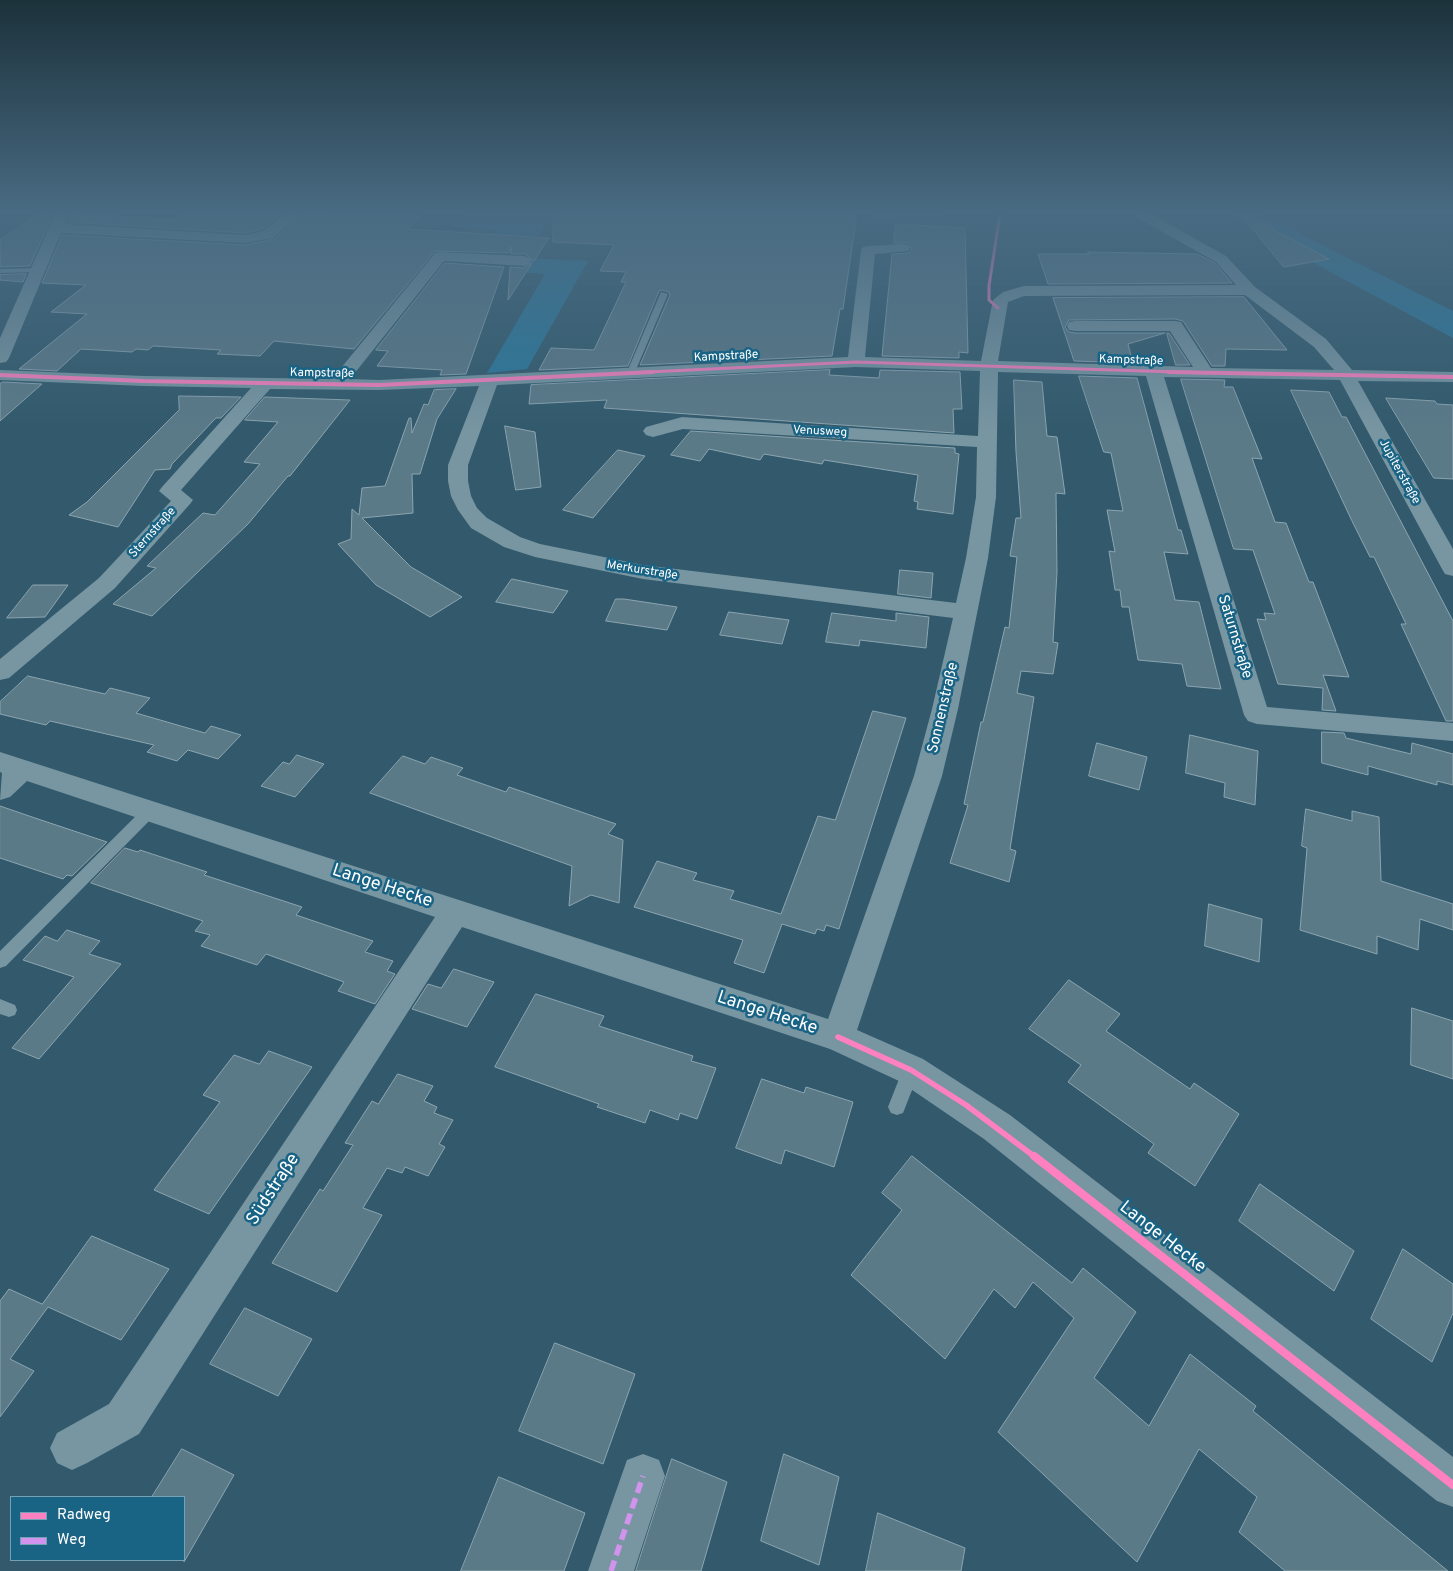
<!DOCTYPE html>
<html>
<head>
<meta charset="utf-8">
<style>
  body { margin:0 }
  #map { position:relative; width:1453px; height:1571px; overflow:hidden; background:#325a6c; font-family:Overpass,sans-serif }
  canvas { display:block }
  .legend { position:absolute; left:10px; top:1496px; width:175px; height:65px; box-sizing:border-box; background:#196385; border:1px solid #75a1b6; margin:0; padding:6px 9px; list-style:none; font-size:15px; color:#fff }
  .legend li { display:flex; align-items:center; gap:10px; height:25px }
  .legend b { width:25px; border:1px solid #75a1b6 }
</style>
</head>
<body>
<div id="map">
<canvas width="1453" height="1571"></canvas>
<ul class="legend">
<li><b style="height:6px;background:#ff80c0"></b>Radweg</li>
<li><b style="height:6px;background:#d193ec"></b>Weg</li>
</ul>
</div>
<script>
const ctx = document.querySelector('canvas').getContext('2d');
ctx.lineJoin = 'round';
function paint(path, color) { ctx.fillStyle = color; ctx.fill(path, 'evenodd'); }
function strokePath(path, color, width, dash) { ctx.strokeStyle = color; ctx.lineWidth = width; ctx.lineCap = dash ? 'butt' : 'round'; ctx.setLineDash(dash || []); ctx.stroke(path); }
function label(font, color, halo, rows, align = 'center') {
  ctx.font = font + ' Overpass,sans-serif'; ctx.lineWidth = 5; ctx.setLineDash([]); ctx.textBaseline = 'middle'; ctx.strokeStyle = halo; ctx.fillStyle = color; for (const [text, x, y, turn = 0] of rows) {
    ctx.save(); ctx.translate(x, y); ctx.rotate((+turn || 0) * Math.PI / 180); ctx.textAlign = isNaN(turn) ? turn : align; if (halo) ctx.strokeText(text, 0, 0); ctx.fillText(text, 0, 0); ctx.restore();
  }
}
paint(new Path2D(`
  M 462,214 L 552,214 L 538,236 L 492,234 L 495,230 L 451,227 Z
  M 872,214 L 945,214 L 943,225 L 871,221 Z
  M 1228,214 L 1261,214 L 1453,311 L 1453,338 L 1312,262 L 1328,258 L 1284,236 L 1268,238 L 1264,233 Z
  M 529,258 L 588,261 L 527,369 L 487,373 L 545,274 L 520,272 Z`), '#29789c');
const building = new Path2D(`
  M 39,214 L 53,214 L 30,266 L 0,267 L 0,240 Z
  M 71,214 L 173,219 L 180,214 L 282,214 L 262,229 L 246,233 L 68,222 Z
  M 302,214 L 420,216 L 408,229 L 549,238 L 534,261 L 525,254 L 511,254 L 511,247 L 509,253 L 435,251 L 354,349 L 274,341 L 260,356 L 217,354 L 221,350 L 153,346 L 148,350 L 136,349 L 132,352 L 81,349 L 57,371 L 19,369 L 87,314 L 51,312 L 86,285 L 42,283 L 62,235 L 246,245 L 274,239 Z
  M 554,214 L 857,214 L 843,309 L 840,309 L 832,356 L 640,365 L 670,295 L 669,292 L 662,290 L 659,291 L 628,366 L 539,370 L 551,348 L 594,350 L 626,282 L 621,282 L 626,272 L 600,271 L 614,245 L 553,242 Z
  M 1241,214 L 1243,214 L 1329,259 L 1284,267 Z
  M 896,224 L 965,228 L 968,353 L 959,352 L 959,358 L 882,356 L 892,254 L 908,253 L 912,249 L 908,243 L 894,243 Z
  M 1088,252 L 1197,254 L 1215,263 L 1232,283 L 1048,284 L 1038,254 L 1089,254 Z
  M 445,263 L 504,267 L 466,374 L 440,375 L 442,370 L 377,366 L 388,351 L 376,350 Z
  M 532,263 L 508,300 L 510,267 L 524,268 Z
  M 26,274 L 23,282 L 0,280 L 0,275 Z
  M 1244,297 L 1287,350 L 1226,349 L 1225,366 L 1212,366 L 1183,321 L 1175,319 L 1069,320 L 1065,327 L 1069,332 L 1075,333 L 1165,333 L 1128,344 L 1133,363 L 1074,361 L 1053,298 Z
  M 1167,333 L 1169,333 L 1190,365 L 1176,365 Z
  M 830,370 L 829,375 L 879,378 L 880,370 L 960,372 L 962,409 L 953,409 L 954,433 L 604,408 L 607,400 L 529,404 L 531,385 Z
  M 1079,376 L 1137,378 L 1178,530 L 1181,530 L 1188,554 L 1164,552 L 1175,600 L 1199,602 L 1221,689 L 1187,686 L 1182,664 L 1138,660 L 1129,607 L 1122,607 L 1120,590 L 1115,590 L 1109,551 L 1115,552 L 1107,510 L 1123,511 L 1111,453 L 1104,452 Z
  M 1181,379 L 1225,380 L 1224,387 L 1233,387 L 1262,459 L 1252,458 L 1275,522 L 1286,523 L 1309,582 L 1313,582 L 1349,677 L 1323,675 L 1336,711 L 1322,710 L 1323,688 L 1278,684 L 1257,619 L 1266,620 L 1264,613 L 1275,614 L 1253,550 L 1234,549 Z
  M 1014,380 L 1042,382 L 1047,436 L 1057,437 L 1065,494 L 1056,493 L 1057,572 L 1053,642 L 1058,643 L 1053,674 L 1021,671 L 1017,693 L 1034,697 L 1010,849 L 1016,851 L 1009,882 L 950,863 L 968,805 L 964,804 L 981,722 L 983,722 L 1005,627 L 1009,628 L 1017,557 L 1010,556 L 1016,518 L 1021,518 L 1016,452 Z
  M 3,382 L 42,384 L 0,421 L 0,384 Z
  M 456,389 L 437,419 L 420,474 L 412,474 L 413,513 L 362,518 L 411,567 L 462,597 L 430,617 L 376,585 L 338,544 L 351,539 L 352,509 L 359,515 L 362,488 L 385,486 L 409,418 L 411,418 L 412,433 L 424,404 L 428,405 L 434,390 Z
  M 1291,390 L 1329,392 L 1342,417 L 1346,417 L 1453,621 L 1453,721 L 1446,721 L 1401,624 L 1406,624 L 1374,557 L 1370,557 L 1352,521 Z
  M 179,396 L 241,397 L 221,418 L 216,418 L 172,464 L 170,469 L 155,470 L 118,527 L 69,515 L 87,502 L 179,410 Z
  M 265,397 L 350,400 L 290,476 L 288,476 L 248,524 L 152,616 L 113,604 L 156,568 L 147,566 L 203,513 L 215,515 L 260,464 L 244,462 L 278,422 L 245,420 Z
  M 1386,398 L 1435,401 L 1437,404 L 1453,405 L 1453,479 L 1434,478 Z
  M 505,426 L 535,432 L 541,487 L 516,490 Z
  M 691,431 L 955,448 L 955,453 L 959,454 L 953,514 L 917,509 L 918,502 L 914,501 L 918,475 L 824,460 L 822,464 L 764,454 L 760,460 L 709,449 L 700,461 L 671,455 Z
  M 618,450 L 645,456 L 593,518 L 563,510 Z
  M 900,570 L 933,573 L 931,598 L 898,594 Z
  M 512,579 L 568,591 L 553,613 L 496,602 Z
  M 33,585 L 68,585 L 45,617 L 7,618 Z
  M 616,599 L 624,599 L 677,607 L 667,630 L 606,621 Z
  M 729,612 L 789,620 L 782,644 L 720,635 Z
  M 832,613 L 896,621 L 896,613 L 929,617 L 926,648 L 860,640 L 859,646 L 826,642 Z
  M 28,676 L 105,694 L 110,688 L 150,698 L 136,713 L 205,733 L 211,726 L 241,735 L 218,759 L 188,750 L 177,761 L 147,752 L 154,745 L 50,721 L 46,725 L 0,714 L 0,702 Z
  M 873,711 L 906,718 L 839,929 L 826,925 L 824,931 L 817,929 L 815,934 L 782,924 L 764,973 L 734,963 L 743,940 L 634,907 L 657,861 L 697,873 L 693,880 L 734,891 L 730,899 L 781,914 L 818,816 L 835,820 Z
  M 1322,732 L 1344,733 L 1346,738 L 1411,754 L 1412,743 L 1453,754 L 1453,785 L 1437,781 L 1437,785 L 1368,766 L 1368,775 L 1322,763 Z
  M 1190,735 L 1258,751 L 1255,805 L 1224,797 L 1225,783 L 1186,773 Z
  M 1097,743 L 1147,757 L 1139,790 L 1089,776 Z
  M 297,755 L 324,764 L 295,797 L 261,786 L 283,762 L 289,764 Z
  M 403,756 L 425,764 L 431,757 L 463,768 L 457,775 L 506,792 L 509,787 L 616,824 L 608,834 L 623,840 L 619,903 L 591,895 L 569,906 L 572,866 L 370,793 Z
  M 0,806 L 35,818 L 107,842 L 72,876 L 67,875 L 63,879 L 0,858 Z
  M 1306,809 L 1352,821 L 1352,811 L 1379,817 L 1381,881 L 1453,904 L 1453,930 L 1420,919 L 1418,950 L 1377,936 L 1377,954 L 1300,930 L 1307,848 L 1302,846 Z
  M 125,848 L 138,852 L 140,850 L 207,872 L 204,875 L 302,907 L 296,915 L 373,941 L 365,952 L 393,961 L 387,971 L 395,974 L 375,1004 L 338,991 L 344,982 L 266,954 L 257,965 L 201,946 L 210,935 L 195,931 L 203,921 L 91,883 Z
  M 1209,904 L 1262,919 L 1259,962 L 1205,946 Z
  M 67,930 L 100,941 L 89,954 L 121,964 L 39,1059 L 12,1048 L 74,977 L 23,960 L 45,936 L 57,941 Z
  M 454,969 L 494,982 L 467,1027 L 412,1009 L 428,984 L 441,988 Z
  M 1069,980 L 1120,1014 L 1106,1031 L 1190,1089 L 1194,1083 L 1239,1114 L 1195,1186 L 1148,1153 L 1154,1144 L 1068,1082 L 1081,1065 L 1029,1029 Z
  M 536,994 L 604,1016 L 599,1026 L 693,1056 L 691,1061 L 716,1068 L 697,1119 L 680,1113 L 678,1120 L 650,1110 L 645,1123 L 597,1107 L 599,1104 L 495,1067 Z
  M 1412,1008 L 1453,1021 L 1453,1079 L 1411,1065 Z
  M 269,1051 L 312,1067 L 209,1214 L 154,1190 L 220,1102 L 203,1095 L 234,1055 L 259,1064 Z
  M 398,1074 L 433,1086 L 424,1101 L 437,1107 L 434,1113 L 453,1120 L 439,1144 L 445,1147 L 428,1176 L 405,1167 L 402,1173 L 387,1168 L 363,1208 L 382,1215 L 337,1292 L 272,1263 L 320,1189 L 323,1191 L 353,1145 L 345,1143 L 372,1101 L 378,1104 Z
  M 762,1079 L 804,1093 L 806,1087 L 853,1102 L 834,1167 L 785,1150 L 781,1164 L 736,1148 Z
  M 912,1156 L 1072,1283 L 1083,1268 L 1136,1312 L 1094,1378 L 1149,1426 L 1190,1354 L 1256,1406 L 1253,1411 L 1448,1571 L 1285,1571 L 1239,1532 L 1257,1497 L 1199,1449 L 1137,1562 L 998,1432 L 1074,1318 L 1033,1282 L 1015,1308 L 994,1289 L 945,1359 L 851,1275 L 902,1210 L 882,1193 Z
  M 1260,1184 L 1354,1251 L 1334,1291 L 1239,1221 Z
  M 92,1236 L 169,1269 L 121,1340 L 48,1307 L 10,1359 L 34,1371 L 0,1417 L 0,1301 L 9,1289 L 42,1304 Z
  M 1403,1249 L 1453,1284 L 1453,1313 L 1432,1362 L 1371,1319 Z
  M 245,1308 L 312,1339 L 278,1396 L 210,1364 Z
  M 555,1343 L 635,1374 L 603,1464 L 519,1431 Z
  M 182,1449 L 234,1475 L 184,1562 L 184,1497 L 152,1497 Z
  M 784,1454 L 839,1477 L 819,1565 L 761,1541 Z
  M 672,1459 L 727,1482 L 701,1571 L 636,1571 Z
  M 499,1477 L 585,1513 L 564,1571 L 461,1571 Z
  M 878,1513 L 965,1548 L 961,1571 L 866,1571 Z`);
paint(building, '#5b7a88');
strokePath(building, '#8ca5b0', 1);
paint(new Path2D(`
  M 40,268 L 41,270 L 37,272 L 0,273 L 0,269 Z
  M 661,292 L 668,294 L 635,372 L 634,374 L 628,374 L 627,372 Z
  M 149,807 L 154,808 L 156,812 L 154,816 L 6,966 L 0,968 L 0,951 L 144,808 Z
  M 0,999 L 15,1005 L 17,1010 L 15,1015 L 9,1017 L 0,1014 Z
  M 911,1062 L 917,1064 L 920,1070 L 903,1113 L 897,1115 L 891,1113 L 888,1107 L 905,1064 Z`), '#7896a2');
paint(new Path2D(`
  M 55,214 L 69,214 L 65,224 L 246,235 L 263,231 L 285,214 L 300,214 L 273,238 L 246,243 L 61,233 L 9,358 L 6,362 L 0,363 L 0,338 Z
  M 1134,214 L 1151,214 L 1226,256 L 1255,287 L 1326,339 L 1352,370 L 1453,372 L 1453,382 L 1358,381 L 1453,549 L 1453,576 L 1445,574 L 1442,569 L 1340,380 L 1164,377 L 1267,707 L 1453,723 L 1453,741 L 1257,724 L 1248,721 L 1244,715 L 1146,376 L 998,372 L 996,497 L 988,558 L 958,709 L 942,776 L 857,1030 L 923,1059 L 1010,1115 L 1453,1457 L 1453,1507 L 1437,1501 L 984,1139 L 899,1081 L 830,1049 L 462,927 L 139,1434 L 87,1463 L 72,1470 L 57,1463 L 50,1448 L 57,1433 L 109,1404 L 435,917 L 27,781 L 10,797 L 0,800 L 2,773 L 0,772 L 0,752 L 828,1019 L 914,776 L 932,709 L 953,618 L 643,579 L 535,557 L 504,547 L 471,528 L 458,510 L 451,496 L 448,481 L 448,465 L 479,386 L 379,390 L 270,389 L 181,490 L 193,500 L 190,504 L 115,588 L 9,678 L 0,680 L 0,659 L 99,578 L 171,501 L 159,491 L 162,487 L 251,388 L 144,386 L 0,380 L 0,370 L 144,376 L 332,379 L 435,253 L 440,252 L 524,256 L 529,258 L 532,261 L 529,264 L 524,266 L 444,261 L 350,379 L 379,380 L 848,357 L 861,250 L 863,247 L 868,246 L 903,244 L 908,245 L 910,248 L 908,251 L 875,254 L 865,357 L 981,361 L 993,300 L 1003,292 L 1024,286 L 1236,285 L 1216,262 L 1136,217 ZM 1245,295 L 1314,347 L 1334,370 L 1211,368 L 1181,322 L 1175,321 L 1075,321 L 1069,322 L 1067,326 L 1069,330 L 1075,331 L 1170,331 L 1193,367 L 998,361 L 1008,302 L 1024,296 ZM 856,367 L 980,371 L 978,436 L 682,417 L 646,427 L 643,431 L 646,435 L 653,437 L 683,429 L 977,447 L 976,497 L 966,558 L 956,603 L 643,565 L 540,544 L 520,537 L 487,518 L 477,508 L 471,496 L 468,481 L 468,465 L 497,385 Z
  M 643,1454 L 659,1460 L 665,1476 L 634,1571 L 588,1571 L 627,1460 Z`), '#7896a2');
strokePath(new Path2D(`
  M 611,1571 L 643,1476`), '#d193ec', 5.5, [11, 5.5]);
strokePath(new Path2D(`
  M 998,308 L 989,300 L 989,286 L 1000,214
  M 627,373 L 856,362 L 1210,373`), '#ff80c0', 3);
strokePath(new Path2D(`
  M 1168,372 L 1453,377
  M 0,375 L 144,381 L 379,385 L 653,372`), '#ff80c0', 4);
strokePath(new Path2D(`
  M 838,1037 L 911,1070 L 966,1105 L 1035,1157`), '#ff80c0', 5.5);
strokePath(new Path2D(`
  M 1034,1156 L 1453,1485`), '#ff80c0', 8);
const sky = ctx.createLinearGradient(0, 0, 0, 434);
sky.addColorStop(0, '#1c323b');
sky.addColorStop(0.49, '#496b83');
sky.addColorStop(1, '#496b8300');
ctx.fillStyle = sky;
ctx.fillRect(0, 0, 1453, 434);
label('12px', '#fff', '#196385', [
  ["Kampstraße",726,357,-3],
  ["Kampstraße",1131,361,2],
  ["Kampstraße",322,374,1],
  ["Venusweg",820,432,3],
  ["Jupiterstraße",1399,472,61],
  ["Sternstraße",153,533,-48],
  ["Merkurstraße",642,571,9]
]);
label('15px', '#fff', '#196385', [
  ["Saturnstraße",1234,637,73],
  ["Sonnenstraße",944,708,-77]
]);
label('18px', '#fff', '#196385', [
  ["Lange Hecke",382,887,18],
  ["Lange Hecke",767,1014,18],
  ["Südstraße",274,1190,-57],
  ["Lange Hecke",1162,1238,38]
]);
</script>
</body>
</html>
